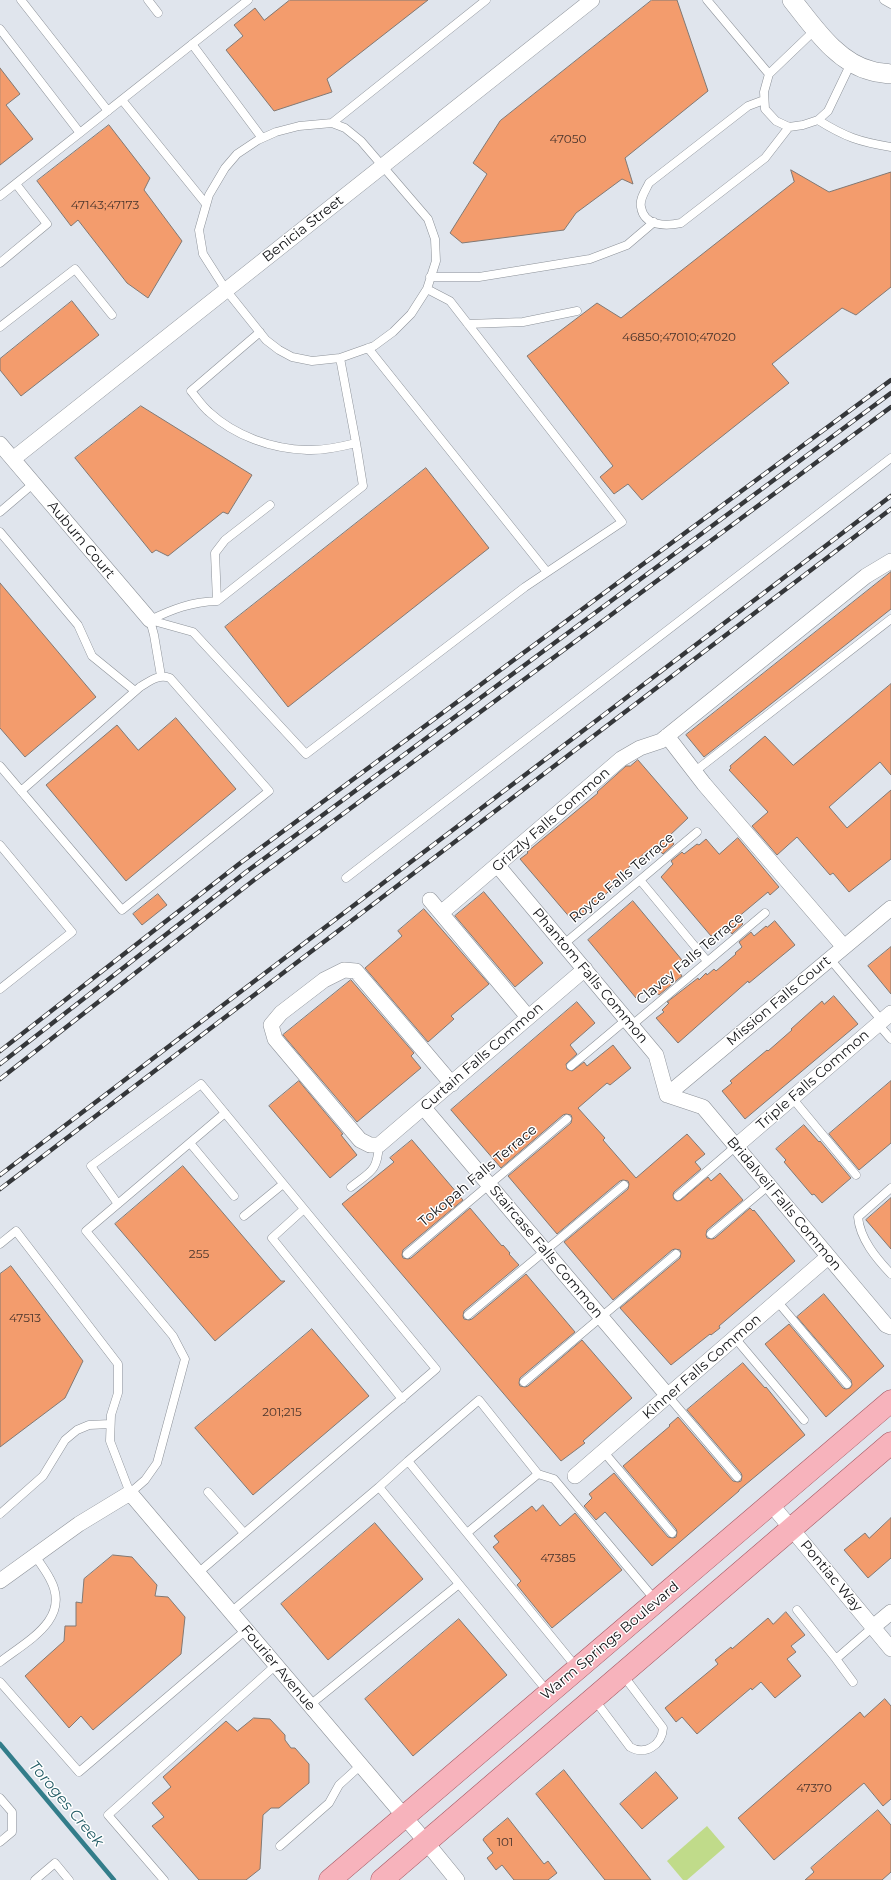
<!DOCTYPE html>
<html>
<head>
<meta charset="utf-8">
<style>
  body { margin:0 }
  canvas { display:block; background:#e0e5ed }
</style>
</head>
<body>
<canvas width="891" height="1880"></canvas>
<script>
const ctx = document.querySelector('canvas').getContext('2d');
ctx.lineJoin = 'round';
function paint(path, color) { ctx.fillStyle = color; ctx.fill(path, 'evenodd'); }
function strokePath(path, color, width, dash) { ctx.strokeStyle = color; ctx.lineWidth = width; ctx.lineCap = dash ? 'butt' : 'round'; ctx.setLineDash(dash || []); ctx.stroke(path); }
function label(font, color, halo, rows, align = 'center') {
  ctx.font = font + ' Montserrat,sans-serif'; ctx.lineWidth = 3; ctx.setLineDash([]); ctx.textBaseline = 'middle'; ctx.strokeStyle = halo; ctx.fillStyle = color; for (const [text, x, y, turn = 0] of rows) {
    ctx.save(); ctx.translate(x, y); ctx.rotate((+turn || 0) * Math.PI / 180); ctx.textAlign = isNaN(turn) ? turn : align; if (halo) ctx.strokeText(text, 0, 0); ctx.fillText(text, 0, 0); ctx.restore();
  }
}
paint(new Path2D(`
  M 707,1826 L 725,1847 L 687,1880 L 683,1880 L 667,1861 Z`), '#c0db8a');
strokePath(new Path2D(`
  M 0,1744 L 114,1880`), '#337d8a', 4.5);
const building = new Path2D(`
  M 290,0 L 428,0 L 327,79 L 332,92 L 274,111 L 226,50 L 243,36 L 234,25 L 255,8 L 264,20 Z
  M 652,0 L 677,0 L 708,91 L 625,158 L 633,184 L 622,179 L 576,213 L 564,230 L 462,243 L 450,233 L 487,174 L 473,163 L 500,121 Z
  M 0,68 L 20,94 L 6,105 L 33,139 L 0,165 Z
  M 109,125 L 150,178 L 144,190 L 182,241 L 148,298 L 127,283 L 78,220 L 71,226 L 37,181 Z
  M 791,170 L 829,192 L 891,172 L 891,287 L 856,315 L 842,308 L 772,364 L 789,383 L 642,500 L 628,484 L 614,494 L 600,477 L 613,466 L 527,356 L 597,303 L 621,318 L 794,182 Z
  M 72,301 L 99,335 L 21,396 L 0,370 L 0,359 Z
  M 141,406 L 252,475 L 228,514 L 223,512 L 168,556 L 156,550 L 152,553 L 75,458 Z
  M 426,468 L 489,548 L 288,707 L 225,627 Z
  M 891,572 L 891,609 L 704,757 L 686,735 Z
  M 0,583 L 96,697 L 25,757 L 0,728 Z
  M 891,684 L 891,775 L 880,762 L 829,807 L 847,828 L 891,790 L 891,859 L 849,892 L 833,873 L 830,875 L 797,837 L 777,855 L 752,826 L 768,812 L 729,770 L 731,768 L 730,766 L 765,736 L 793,765 Z
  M 176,718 L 236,789 L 126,881 L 46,785 L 117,725 L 138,750 Z
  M 638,760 L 688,818 L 668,837 L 674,844 L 663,854 L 655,847 L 649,852 L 648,850 L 628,868 L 622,875 L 623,876 L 616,882 L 617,884 L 579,918 L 577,916 L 572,920 L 520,859 L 528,853 L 527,852 L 598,793 L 597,792 L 626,766 L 630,766 Z
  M 738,838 L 779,887 L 770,895 L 768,892 L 737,918 L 743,924 L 732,934 L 726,926 L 711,936 L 661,877 L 673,864 L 671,861 L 682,852 L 684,854 L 697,844 L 699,845 L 706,839 L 719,854 Z
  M 484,892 L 543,963 L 515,987 L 455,916 Z
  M 158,894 L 167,905 L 142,925 L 133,914 Z
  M 633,901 L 682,960 L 675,966 L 682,976 L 659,995 L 651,988 L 636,998 L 588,940 Z
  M 424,909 L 489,984 L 451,1016 L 454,1019 L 428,1042 L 365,968 L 402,936 L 398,931 Z
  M 775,921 L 795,945 L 749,983 L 748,981 L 678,1043 L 656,1018 L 664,1012 L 662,1010 L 669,1003 L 667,1002 L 698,978 L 699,980 L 706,973 L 707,975 L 714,969 L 716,971 L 736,954 L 735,953 L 742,947 L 739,942 L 751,932 L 754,936 L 766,926 L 767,927 Z
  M 891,947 L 891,994 L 868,966 Z
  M 351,980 L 414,1053 L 411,1056 L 421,1068 L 357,1122 L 283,1035 Z
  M 834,996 L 858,1024 L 745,1119 L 722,1091 L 732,1083 L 730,1081 L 767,1050 L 768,1051 L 792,1030 L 791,1029 L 822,1001 L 824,1004 Z
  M 577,1002 L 595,1023 L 570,1045 L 577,1054 L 566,1064 L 567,1069 L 572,1071 L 584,1062 L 587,1066 L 613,1045 L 631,1068 L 610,1085 L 607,1083 L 578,1108 L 605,1138 L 603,1140 L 636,1178 L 687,1134 L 705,1154 L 695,1162 L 701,1169 L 674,1192 L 673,1195 L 674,1199 L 677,1201 L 681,1200 L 708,1177 L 711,1181 L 720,1173 L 743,1200 L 707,1230 L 706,1235 L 707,1238 L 712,1239 L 715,1238 L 750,1208 L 753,1211 L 754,1210 L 795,1261 L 719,1326 L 720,1328 L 711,1335 L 710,1334 L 671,1365 L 620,1308 L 680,1258 L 681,1253 L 680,1250 L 675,1249 L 672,1250 L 613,1300 L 564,1242 L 628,1189 L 629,1184 L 628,1181 L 623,1180 L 620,1181 L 557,1234 L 508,1176 L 571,1123 L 572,1118 L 571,1115 L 566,1114 L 563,1115 L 501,1168 L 451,1110 Z
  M 299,1081 L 343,1134 L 341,1135 L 357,1155 L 330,1178 L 269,1106 Z
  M 891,1081 L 891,1143 L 859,1170 L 829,1134 Z
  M 804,1125 L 819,1142 L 820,1141 L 851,1178 L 822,1203 L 814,1194 L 812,1195 L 784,1162 L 786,1160 L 776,1149 Z
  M 412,1140 L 463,1200 L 403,1250 L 402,1255 L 403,1258 L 408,1259 L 411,1258 L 470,1208 L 502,1246 L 503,1245 L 510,1253 L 509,1254 L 519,1265 L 464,1311 L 463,1316 L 464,1319 L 469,1320 L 472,1319 L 526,1274 L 575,1332 L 520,1378 L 519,1383 L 520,1386 L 525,1387 L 528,1386 L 582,1340 L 632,1398 L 583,1441 L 585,1443 L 561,1461 L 342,1204 L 394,1162 L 390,1158 Z
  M 183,1166 L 281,1281 L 285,1281 L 215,1341 L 115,1224 Z
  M 891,1198 L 891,1249 L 866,1220 Z
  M 11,1266 L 83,1361 L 65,1398 L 0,1447 L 0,1274 Z
  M 824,1294 L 884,1366 L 826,1417 L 765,1344 L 789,1324 L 843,1388 L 846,1389 L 850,1388 L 852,1385 L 851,1380 L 797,1317 Z
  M 312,1329 L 369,1396 L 253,1495 L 195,1428 Z
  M 743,1363 L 765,1388 L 766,1387 L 805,1435 L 739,1490 L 739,1491 L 652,1566 L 605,1512 L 596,1520 L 584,1506 L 592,1498 L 589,1494 L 614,1473 L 668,1537 L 673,1538 L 676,1537 L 677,1532 L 676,1529 L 623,1466 L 670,1426 L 669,1425 L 678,1417 L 733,1481 L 738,1482 L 741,1481 L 742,1476 L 741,1473 L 687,1410 Z
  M 543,1505 L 560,1526 L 575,1513 L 622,1570 L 552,1628 L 517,1585 L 521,1581 L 493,1547 L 499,1542 L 494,1536 L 532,1506 L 536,1511 Z
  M 891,1518 L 891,1558 L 868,1578 L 844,1550 L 865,1533 L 869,1538 Z
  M 375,1523 L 423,1579 L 328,1660 L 281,1604 Z
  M 113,1555 L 132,1557 L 157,1585 L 155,1596 L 168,1597 L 185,1617 L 181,1654 L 93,1730 L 81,1716 L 69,1728 L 25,1676 L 64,1641 L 65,1626 L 76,1626 L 76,1602 L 82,1603 L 84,1579 Z
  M 786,1612 L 805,1635 L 791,1646 L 796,1652 L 787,1659 L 801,1676 L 775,1698 L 761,1682 L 752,1690 L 751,1688 L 697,1734 L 682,1717 L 676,1722 L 665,1708 L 718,1664 L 715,1660 L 731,1647 L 732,1649 L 768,1618 L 773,1624 Z
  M 459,1619 L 507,1675 L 413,1756 L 365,1699 Z
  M 885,1699 L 891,1706 L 891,1799 L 883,1806 L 864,1783 L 774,1860 L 738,1818 L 860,1712 L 864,1717 Z
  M 254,1718 L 270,1719 L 285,1735 L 285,1740 L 291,1748 L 295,1748 L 309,1764 L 309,1783 L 279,1808 L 271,1808 L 263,1815 L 260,1869 L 246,1880 L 199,1880 L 152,1826 L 164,1817 L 152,1803 L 171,1787 L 163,1777 L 226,1721 L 237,1731 Z
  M 564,1770 L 585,1797 L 651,1880 L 605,1880 L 536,1794 Z
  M 656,1772 L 678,1798 L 642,1829 L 620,1804 Z
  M 878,1810 L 891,1825 L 891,1872 L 882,1880 L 805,1880 L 814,1872 L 811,1868 Z
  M 508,1818 L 544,1864 L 548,1861 L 557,1873 L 548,1880 L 514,1880 L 502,1865 L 496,1870 L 487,1858 L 493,1853 L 483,1840 L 484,1838 Z`);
paint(building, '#f39c6d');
strokePath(building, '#817974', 1);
const service = new Path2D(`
  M 21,0 L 108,111
  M 148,0 L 158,13
  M 707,0 L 769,74
  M 884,0 L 891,4
  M 0,29 L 80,133
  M 816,29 L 769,74 L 764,92 L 765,109 L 776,121 L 789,127 L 803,125 L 818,120 L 828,111 L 852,61
  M 192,44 L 262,138
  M 122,100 L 206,204
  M 764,100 L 748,106 L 649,183 C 646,190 639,199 641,207 C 644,227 667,226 681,223 L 765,158 L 789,127
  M 818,120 C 845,137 860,142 891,147
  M 332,123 L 345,128 L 361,141 L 428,219 L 435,239 L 436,261 L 427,289 L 411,314 L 393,332 L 374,346 L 340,358 L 312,361 L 292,357 L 279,350 L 266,340 L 226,290 L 203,254 L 199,230 L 209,195 L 225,168 L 237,154 L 258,140 L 276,132 L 299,126 L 332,123 L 486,0
  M 0,196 L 248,0
  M 0,263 L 47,224 L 16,184
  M 430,277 L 479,277 L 590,259 L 627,245 L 654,222
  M 468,324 L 523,322 L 577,311
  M 0,327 L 75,269 L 112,315
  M 260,332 L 191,391 C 197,398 202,406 209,412 C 235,436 272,449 307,450 C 323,451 340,447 356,443 L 340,358
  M 368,348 L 547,572
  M 0,512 L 34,483
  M 0,532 L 78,625 L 92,656 L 135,691
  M 217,601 L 215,553 L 225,540 L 270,505
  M 150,620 L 193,632 L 306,754 L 525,587 L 622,522 L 450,301 L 427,289
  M 150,620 C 173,609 191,602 217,601 L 363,486 L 356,443
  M 150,620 L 154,635 L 161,676
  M 0,766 L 122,910 L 269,791 L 170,678 C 158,674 150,681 140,687 L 21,791
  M 694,772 L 891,619
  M 0,845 L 72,932 L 0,989
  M 346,878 L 891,458
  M 640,880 L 707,961
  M 564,944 L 697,832
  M 830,959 L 882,1021
  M 878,1024 L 891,1039
  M 632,1025 L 765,913
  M 571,1066 L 627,1019
  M 793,1099 L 856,1175
  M 190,1143 L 234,1196
  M 351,1187 C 371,1171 377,1172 379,1145
  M 891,1188 L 858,1217 C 860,1239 876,1258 891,1274
  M 678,1196 L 735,1147
  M 118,1204 L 91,1166 L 201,1084 L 436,1369 L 198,1573
  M 304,1209 L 272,1238 L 402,1399
  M 244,1216 L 283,1184
  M 711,1234 L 768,1186
  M 0,1244 L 16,1231 L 118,1364 L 118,1393 L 111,1415 L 110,1441 L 130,1493 L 145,1480 L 157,1463 L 185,1359 L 173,1336 L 86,1231 L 225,1113
  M 407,1254 L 567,1119
  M 777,1301 L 847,1384
  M 468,1315 L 624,1185
  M 735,1338 L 804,1420
  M 524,1382 L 676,1254
  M 668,1396 L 737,1477
  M 603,1451 L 672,1533
  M 379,1487 L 408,1461
  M 208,1492 L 244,1533
  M 0,1514 L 43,1476 L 65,1440 L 77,1430 L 89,1425 L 110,1424
  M 467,1533 L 538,1474
  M 797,1610 L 836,1659
  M 231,1612 L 379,1487 L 548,1692
  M 0,1662 C 27,1641 72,1619 50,1579 C 46,1571 40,1563 35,1556
  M 577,1668 L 408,1461 L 479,1400 L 538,1474 L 554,1479 L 656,1601
  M 0,1682 L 79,1772 L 246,1630
  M 853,1682 L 836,1659 L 873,1627
  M 594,1699 L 630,1747 C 645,1756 662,1745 663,1728 L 623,1675
  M 310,1705 L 459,1584
  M 0,1798 L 12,1812 L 12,1832 L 0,1842
  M 280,1846 L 329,1803 L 339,1785 L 361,1765
  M 35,1880 L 55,1863 L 69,1880
  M 164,1880 L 108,1815 L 276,1665`);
const minor = new Path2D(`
  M 0,444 L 150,620
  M 13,459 L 592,0
  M 667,736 L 704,784 L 844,947
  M 498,866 L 656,1055 L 667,1095
  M 430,900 L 528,1017
  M 441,913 L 621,759 L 640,748 L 661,741 L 866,576 L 891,561
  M 452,1084 L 356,971 L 344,970 L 324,980 L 281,1013 L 271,1025 L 275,1039 L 360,1140 L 370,1145 L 379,1145 L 585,969
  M 667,1095 L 703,1107 L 886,1325 L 891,1327
  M 667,1095 L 891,908
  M 424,1108 L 668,1396
  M 735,1147 L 891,1013
  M 575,1476 L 828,1257
  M 771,1504 L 891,1649
  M 0,1581 L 79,1524 L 130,1493 L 426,1842 L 457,1880
  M 873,1627 L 891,1612`);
const tertiary = new Path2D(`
  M 792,0 C 813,26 837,63 872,71 C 878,73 885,73 891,74`);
const primary = new Path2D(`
  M 330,1880 L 891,1401
  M 382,1880 L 891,1443`);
strokePath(service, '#8d9299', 9);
strokePath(minor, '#8d9299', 16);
strokePath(tertiary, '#8d9299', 20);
strokePath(primary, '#a45a65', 23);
strokePath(service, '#fff', 8);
strokePath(minor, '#fff', 15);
strokePath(tertiary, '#fff', 19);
strokePath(primary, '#f7b3bc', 22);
const rail = new Path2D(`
  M 0,1051 L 239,864 L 891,380
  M 0,1064 L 246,872 L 891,393
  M 0,1079 L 254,880 L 891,407
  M 0,1175 L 891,496
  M 0,1189 L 891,509`);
strokePath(rail, '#35373a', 4.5);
strokePath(rail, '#fff', 3, [9]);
label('12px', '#4a352c', null, [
  ["47050",568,139],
  ["47143;47173",105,205],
  ["46850;47010;47020",679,337],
  ["255",199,1254],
  ["47513",25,1318],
  ["201;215",282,1412],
  ["47385",558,1558],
  ["47370",814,1788],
  ["101",505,1842]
]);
label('14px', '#121316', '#fff', [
  ["Benicia Street",303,229,-38],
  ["Auburn Court",81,540,50],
  ["Grizzly Falls Common",551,820,-41],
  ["Royce Falls Terrace",622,878,-40],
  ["Clavey Falls Terrace",690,959,-40],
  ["Phantom Falls Common",590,976,50],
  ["Mission Falls Court",779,1001,-40],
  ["Curtain Falls Common",482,1057,-41],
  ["Triple Falls Common",813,1080,-41],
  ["Tokopah Falls Terrace",478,1176,-40],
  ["Bridalveil Falls Common",784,1204,50],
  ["Staircase Falls Common",546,1252,50],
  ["Kinner Falls Common",702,1367,-41],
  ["Pontiac Way",831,1576,50],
  ["Warm Springs Boulevard",610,1641,-40],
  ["Fourier Avenue",278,1668,50]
]);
label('italic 15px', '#225b65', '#fff', [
  ["Toroges Creek",66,1804,50]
]);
</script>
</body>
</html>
